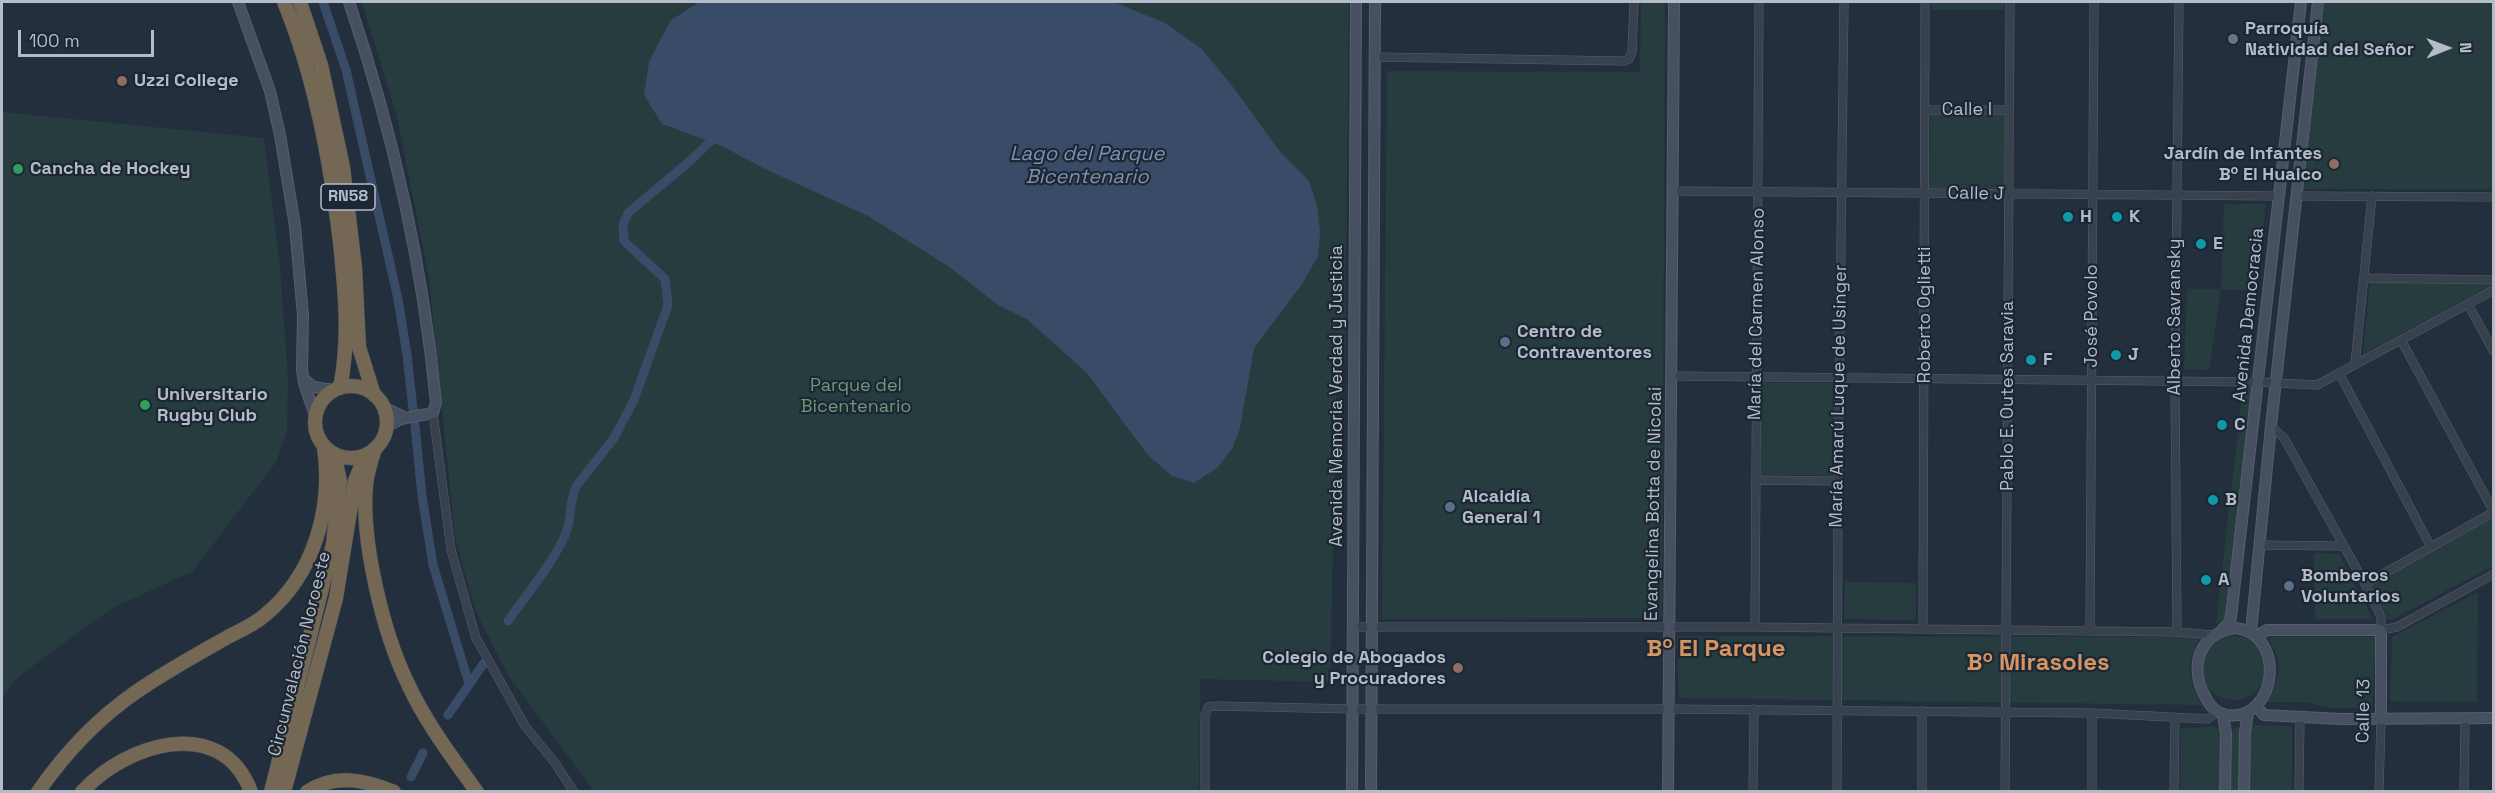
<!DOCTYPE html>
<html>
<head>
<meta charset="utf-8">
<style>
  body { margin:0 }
  #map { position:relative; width:2495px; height:793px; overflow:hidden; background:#242f3e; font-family:"Space Grotesk",sans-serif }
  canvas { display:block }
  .frame { position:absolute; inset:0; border:3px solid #b4bcc9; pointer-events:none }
  .north { position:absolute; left:2417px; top:18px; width:60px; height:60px; -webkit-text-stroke:4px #1d2633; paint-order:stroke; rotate:89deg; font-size:16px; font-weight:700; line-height:24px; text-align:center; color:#b4bcc9 }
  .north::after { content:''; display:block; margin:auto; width:21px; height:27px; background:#b4bcc9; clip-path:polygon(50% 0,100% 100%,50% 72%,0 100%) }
  .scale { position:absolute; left:18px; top:30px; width:136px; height:27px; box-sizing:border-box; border:3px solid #b4bcc9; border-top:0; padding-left:8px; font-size:18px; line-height:21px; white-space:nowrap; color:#b4bcc9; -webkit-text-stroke:4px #1d2633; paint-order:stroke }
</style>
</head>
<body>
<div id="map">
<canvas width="2495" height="793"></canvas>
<div class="frame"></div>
<div class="north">N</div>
<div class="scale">100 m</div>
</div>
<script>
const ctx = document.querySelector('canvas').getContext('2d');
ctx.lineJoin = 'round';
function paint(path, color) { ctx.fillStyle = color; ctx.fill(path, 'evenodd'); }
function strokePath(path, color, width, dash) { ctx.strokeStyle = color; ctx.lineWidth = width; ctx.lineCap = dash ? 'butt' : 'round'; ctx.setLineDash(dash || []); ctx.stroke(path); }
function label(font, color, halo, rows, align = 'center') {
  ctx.font = font + ' "Space Grotesk",sans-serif'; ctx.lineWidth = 4.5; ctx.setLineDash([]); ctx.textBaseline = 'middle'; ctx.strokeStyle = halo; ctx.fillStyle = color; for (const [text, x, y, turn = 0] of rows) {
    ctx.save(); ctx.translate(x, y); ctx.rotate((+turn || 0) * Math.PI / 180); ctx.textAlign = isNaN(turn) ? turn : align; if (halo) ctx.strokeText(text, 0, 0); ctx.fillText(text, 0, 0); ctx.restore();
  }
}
paint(new Path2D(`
  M 362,2 L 1349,2 L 1345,361 L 1337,362 L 1330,682 L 1200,679 L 1199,791 L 594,791 L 508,675 L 475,610 L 455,537 L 429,278 L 397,117 Z
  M 1641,2 L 1665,2 L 1662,618 L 1382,619 L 1387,71 L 1640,72 Z
  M 1932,2 L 2004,2 L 2004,10 L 1932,10 Z
  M 2324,2 L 2493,2 L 2493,189 L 2303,189 Z
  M 2,112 L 264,138 L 280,266 L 288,378 L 287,431 L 276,462 L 193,571 L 111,609 L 19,676 L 2,698 Z
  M 1930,113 L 2005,114 L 2004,191 L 1929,190 Z
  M 2224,204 L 2266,204 L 2255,290 L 2221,290 L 2209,370 L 2184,369 L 2187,289 L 2221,289 Z
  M 2370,282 L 2493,285 L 2363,354 Z
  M 1761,383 L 1833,383 L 1832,475 L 1761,475 Z
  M 2243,387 L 2253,387 L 2227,616 L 2222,623 L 2216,624 Z
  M 2493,517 L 2493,566 L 2389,621 L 2371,585 Z
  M 2314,553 L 2339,554 L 2373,619 L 2315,619 Z
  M 1845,582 L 1916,583 L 1916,620 L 1844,619 Z
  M 2478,592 L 2477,702 L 2390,701 L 2392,637 Z
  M2202 668a32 32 0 1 1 64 0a32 32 0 1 1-64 0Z
  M 1677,636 L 2200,637 C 2187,665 2186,678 2202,705 L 1679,698 Z
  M 2268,637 L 2376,637 L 2372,707 L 2328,708 L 2306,702 L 2264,702 C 2282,675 2284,666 2268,637 Z
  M 2251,725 L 2292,726 L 2292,791 L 2180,792 L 2181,729 L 2212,726 L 2231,729 Z`), '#263c3f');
paint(new Path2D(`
  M 699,2 L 1114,2 L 1165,23 L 1202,49 L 1233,87 L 1281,153 L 1309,181 L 1317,205 L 1320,232 L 1318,256 L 1302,284 L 1254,348 L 1240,428 L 1232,449 L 1217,468 L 1194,483 L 1172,476 L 1147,454 L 1087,373 L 1027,319 L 998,305 L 948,266 L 868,216 L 765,169 L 720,145 L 662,124 L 644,95 L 649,62 L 670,21 Z`), '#394c67');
strokePath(new Path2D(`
  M 323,2 L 346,70 L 398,299 L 407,355 L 413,409
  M 415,425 L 422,496 L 433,565 L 469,684
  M 508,621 C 524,598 559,555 567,530 C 572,515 569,499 577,485 L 614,438 L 634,400 L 668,305 L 665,279 L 624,241 L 623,225 L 628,213 L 690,161 L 719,133
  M 448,715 L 484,663
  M 411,777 L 423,753`), '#394c67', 9);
const street = new Path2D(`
  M 1376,57 L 1624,61 L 1629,59 L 1632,52 L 1634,2
  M 1925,110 L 2008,110
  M 1673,191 L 2279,196
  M 2296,196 L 2494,197
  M 2364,278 L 2494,280
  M 2468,304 L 2494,352
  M 2355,364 L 2372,196
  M 2339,373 L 2431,547
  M 1672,376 L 2258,382 L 2317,385 L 2494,290
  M 433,413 L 451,550 L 476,638 L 525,726 L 555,763 L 574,792
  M 2271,426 L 2284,438 L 2365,584 L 2494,512 L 2401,340
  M 1755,480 L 1838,481
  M 2259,545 L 2344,546
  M 2365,584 L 2381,617 L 2381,630 L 2397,627 L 2494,574
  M 1352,627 L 1755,627 L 2177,632 L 2214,635
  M 1755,627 L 1759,2
  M 1923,628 L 1925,2
  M 2090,630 L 2094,2
  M 2177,632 L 2175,380 L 2179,2
  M 2092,713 L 2092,792
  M 1205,792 L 1205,715 L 1208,707 L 1217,706 L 1353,709 L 1668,709 L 2092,713 L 2208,719 L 2217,711
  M 1753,792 L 1754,709
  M 1837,792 L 1838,481 L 1844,2
  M 1922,792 L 1922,711
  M 2005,792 L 2010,2
  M 2174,792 L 2175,718
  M 2299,792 L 2300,716
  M 2379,792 L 2381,718
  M 2464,792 L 2465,718`);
const secondary = new Path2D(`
  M 238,2 L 270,91 L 280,135 L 295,226 L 303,316 L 302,370 L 304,383 L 315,416
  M 349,2 C 393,132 423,265 436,403 L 433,413 L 401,419 L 386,427
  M 303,378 L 313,387 L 335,390
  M 383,407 L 406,418
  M 2235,628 C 2288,633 2277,723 2226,715 C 2216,713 2210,706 2206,698 C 2188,667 2199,633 2235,628 Z
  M 2222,630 L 2229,623 L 2231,617 L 2301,2
  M 2251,632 L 2271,426 L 2318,2
  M 2257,636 L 2267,630 L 2381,630 L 2381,718
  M 2256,706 L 2264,715 L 2341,719 L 2494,718
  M 2223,715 L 2226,733 L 2225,792
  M 1352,792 L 1356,2
  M 1371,792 L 1375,2
  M 1668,792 L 1674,2
  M 2244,792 L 2245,732 L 2248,713`);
const highway = new Path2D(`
  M 284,2 C 315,77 330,161 340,242 C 345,290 350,339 340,388
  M 300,2 L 321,65 L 343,167 L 355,268 L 359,347 L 374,395
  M315 422a36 36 0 1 1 72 0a36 36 0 1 1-72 0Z
  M 375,449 C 371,461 367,473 366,485 C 361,541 383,633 408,684 C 426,723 452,757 477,792
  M 38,792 C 65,753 97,719 136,692 C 165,672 196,655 226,638 C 239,631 254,625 265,615 C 314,575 333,508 324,447
  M 82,792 C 125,744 222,713 251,792
  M 271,792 L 333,544 L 340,481 L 334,454
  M 284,792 L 336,598 L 355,481 L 365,456
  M 307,792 C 335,773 366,780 394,792`);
strokePath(street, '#565f6c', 9);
strokePath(secondary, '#565f6c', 12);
strokePath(highway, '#434c59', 15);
strokePath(street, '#38414e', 8);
strokePath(secondary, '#465061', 10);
strokePath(highway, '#746855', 14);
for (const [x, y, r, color] of [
  [2233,39,6,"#6b7280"],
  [122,81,6,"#8d6e63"],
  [2334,164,6,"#8d6e63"],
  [18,169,6,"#2e9e5b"],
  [2068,217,6,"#0f9aa8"],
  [2117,217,6,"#0f9aa8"],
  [2201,244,6,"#0f9aa8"],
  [1505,342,6,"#5c6f8a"],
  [2116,355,6,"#0f9aa8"],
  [2031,360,6,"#0f9aa8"],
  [145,405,6,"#2e9e5b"],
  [2222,425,6,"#0f9aa8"],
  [2213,500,6,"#0f9aa8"],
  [1450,507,6,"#5c6f8a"],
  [2206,580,6,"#0f9aa8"],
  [2289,586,6,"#5c6f8a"],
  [1458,668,6,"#8d6e63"]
]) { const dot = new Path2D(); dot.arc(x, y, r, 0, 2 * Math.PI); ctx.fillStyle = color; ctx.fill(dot); strokePath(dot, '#1d2633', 2); }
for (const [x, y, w] of [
  [348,197,54]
]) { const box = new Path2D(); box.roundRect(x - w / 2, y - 13, w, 26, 4.5); ctx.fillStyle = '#1d2633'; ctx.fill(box); strokePath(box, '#b4bcc9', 1.5); }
label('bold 16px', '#b4bcc9', null, [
  ["RN58",348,197]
]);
label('bold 18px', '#b4bcc9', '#1d2633', [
  ["Parroquía",2245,29],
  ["Natividad del Señor",2245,50],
  ["Uzzi College",134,81],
  ["Jardín de Infantes",2322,154,"right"],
  ["Bº El Huaico",2322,175,"right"],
  ["Cancha de Hockey",30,169],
  ["H",2080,217],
  ["K",2129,217],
  ["E",2213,244],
  ["Centro de",1517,332],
  ["Contraventores",1517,353],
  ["J",2128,355],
  ["F",2043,360],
  ["Universitario",157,395],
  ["Rugby Club",157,416],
  ["C",2234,425],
  ["Alcaidía",1462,497],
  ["General 1",1462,518],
  ["B",2225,500],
  ["Bomberos",2301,576],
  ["Voluntarios",2301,597],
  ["A",2218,580],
  ["Colegio de Abogados",1446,658,"right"],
  ["y Procuradores",1446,679,"right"]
], 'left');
label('18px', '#b4bcc9', '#1d2633', [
  ["Calle I",1967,110],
  ["Calle J",1976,194,1],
  ["María del Carmen Alonso",1757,314,-89],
  ["Roberto Oglietti",1925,315,-90],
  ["Avenida Democracia",2249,315,-84],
  ["José Povolo",2092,316,-90],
  ["Alberto Savransky",2175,317,-90],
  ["Avenida Memoria Verdad y Justicia",1337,396,-90],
  ["María Amarú Luque de Usinger",1839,396,-89],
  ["Pablo E. Outes Saravia",2008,396,-90],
  ["Evangelina Botta de Nicolai",1654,504,-89],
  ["Circunvalación Noroeste",300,654,-76],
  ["Calle 13",2364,711,-89]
]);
label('18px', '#6b9a76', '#1d2633', [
  ["Parque del",856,386],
  ["Bicentenario",856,407]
]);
label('italic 20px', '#7c92b1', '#1d2633', [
  ["Lago del Parque",1087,155],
  ["Bicentenario",1087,178]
]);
label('bold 24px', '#d59563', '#1d2633', [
  ["Bº El Parque",1716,649],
  ["Bº Mirasoles",2038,663]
]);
</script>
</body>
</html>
